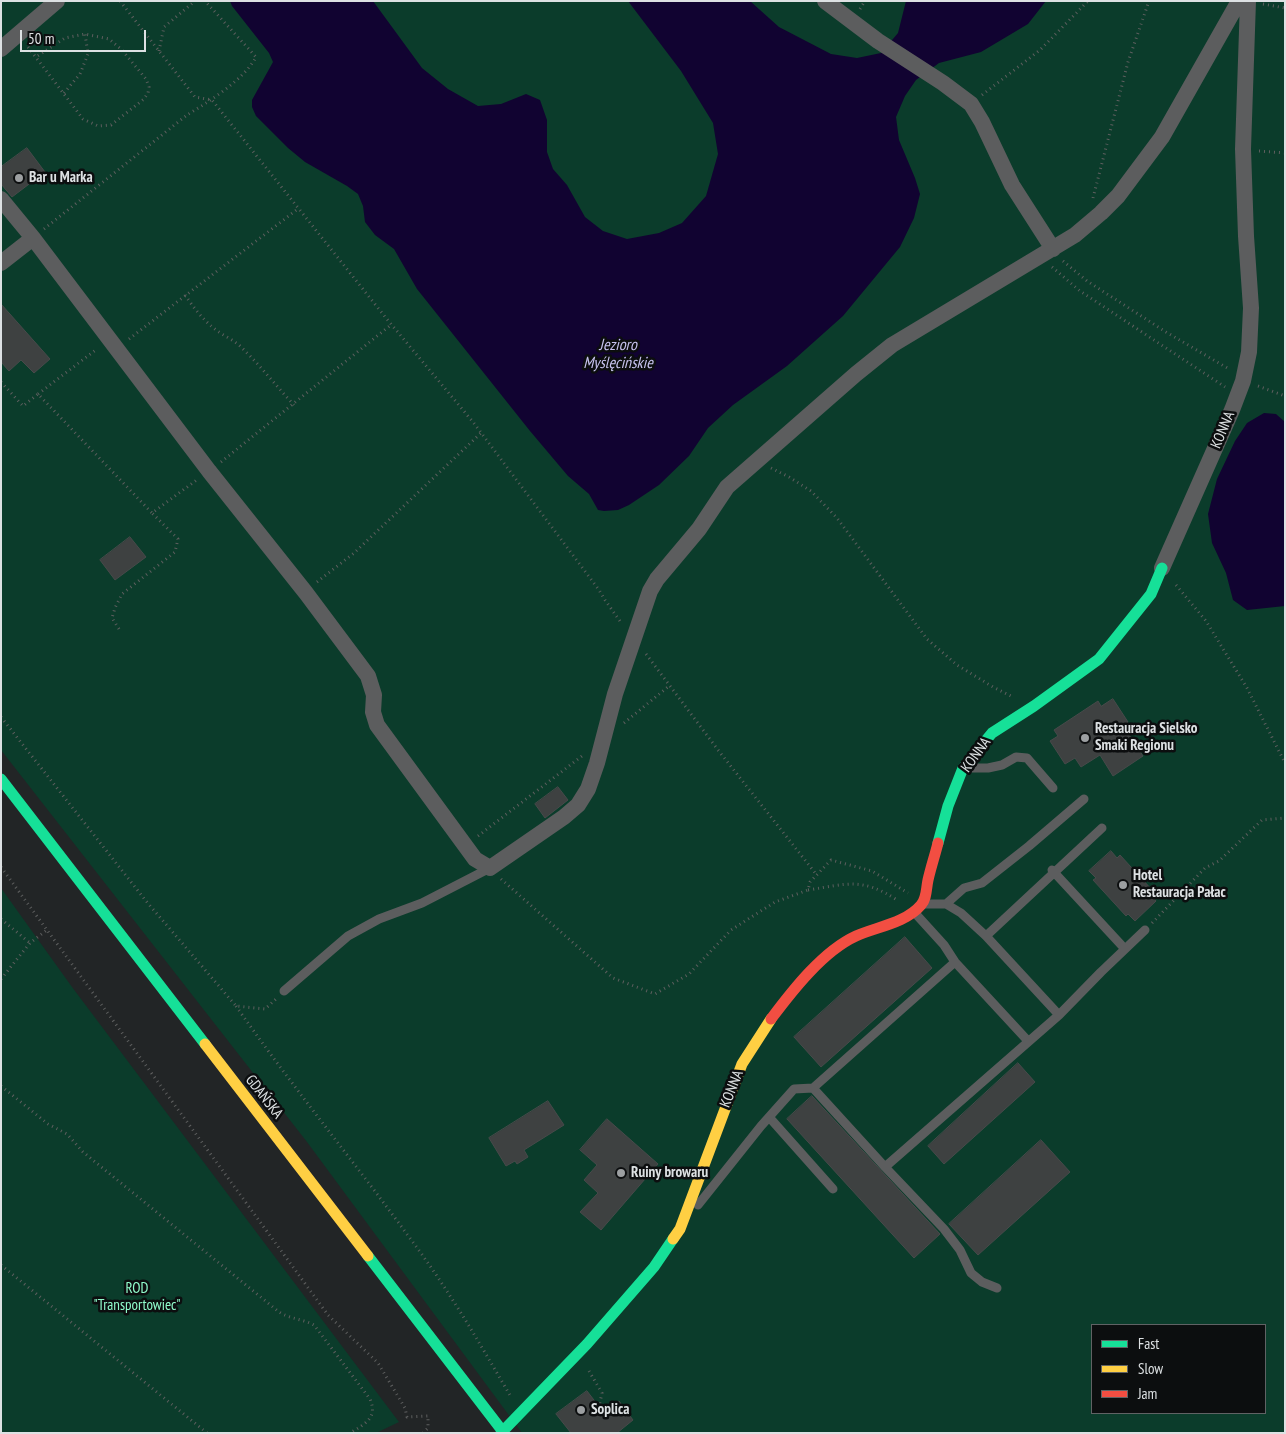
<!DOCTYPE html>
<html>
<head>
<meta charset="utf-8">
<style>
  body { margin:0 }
  #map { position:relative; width:1286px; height:1434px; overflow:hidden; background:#222526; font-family:"PT Sans Narrow",sans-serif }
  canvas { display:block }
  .frame { position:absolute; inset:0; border:2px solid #dde1e3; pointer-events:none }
  .legend { position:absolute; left:1091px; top:1324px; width:175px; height:90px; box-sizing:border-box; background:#0c0e0f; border:1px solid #606264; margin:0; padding:6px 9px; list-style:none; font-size:15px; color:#dde1e3 }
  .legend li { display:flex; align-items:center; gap:10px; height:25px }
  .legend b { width:25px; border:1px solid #606264 }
  .scale { position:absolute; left:20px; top:30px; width:126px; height:22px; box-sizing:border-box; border:2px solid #dde1e3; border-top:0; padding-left:6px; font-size:15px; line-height:18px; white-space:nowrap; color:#dde1e3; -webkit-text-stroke:4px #0c0e0f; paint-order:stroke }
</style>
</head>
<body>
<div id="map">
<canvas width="1286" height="1434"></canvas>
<div class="frame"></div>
<ul class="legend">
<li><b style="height:6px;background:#16e098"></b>Fast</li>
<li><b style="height:6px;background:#ffcf43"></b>Slow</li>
<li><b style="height:6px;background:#f24e42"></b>Jam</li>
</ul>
<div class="scale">50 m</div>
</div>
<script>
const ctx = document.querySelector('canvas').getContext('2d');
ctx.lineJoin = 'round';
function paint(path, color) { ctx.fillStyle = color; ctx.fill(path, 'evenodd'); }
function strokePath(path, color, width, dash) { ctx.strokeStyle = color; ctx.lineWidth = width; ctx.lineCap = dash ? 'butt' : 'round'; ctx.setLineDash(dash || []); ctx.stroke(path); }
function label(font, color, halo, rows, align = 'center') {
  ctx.font = font + ' "PT Sans Narrow",sans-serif'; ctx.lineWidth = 5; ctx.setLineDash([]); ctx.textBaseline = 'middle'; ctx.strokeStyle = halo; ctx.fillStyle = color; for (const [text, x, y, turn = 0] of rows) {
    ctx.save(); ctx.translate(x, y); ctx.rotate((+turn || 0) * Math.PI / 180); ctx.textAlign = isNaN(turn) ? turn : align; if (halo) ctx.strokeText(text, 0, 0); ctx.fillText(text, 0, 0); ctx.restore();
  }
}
paint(new Path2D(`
  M 1,1 L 1285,1 L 1285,1433 L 522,1433 L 307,1142 L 1,750 ZM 1092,1325 L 1265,1325 L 1265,1413 L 1092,1413 Z
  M 1,888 L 72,987 L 399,1422 L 376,1433 L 1,1433 Z`), '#0b3c2b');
paint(new Path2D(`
  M 230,1 L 373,1 L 422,68 L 448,89 L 478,106 L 501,104 L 526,94 L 540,100 L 547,120 L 547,152 L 553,169 L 567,185 L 585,217 L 603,231 L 627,239 L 659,233 L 682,223 L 706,196 L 718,154 L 713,123 L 681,71 L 628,1 L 750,1 L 779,27 L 831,54 L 857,58 L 881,53 L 898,33 L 906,1 L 1046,1 L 1028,24 L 981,52 L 939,63 L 916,80 L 905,96 L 896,117 L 899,140 L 915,178 L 920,194 L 914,218 L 900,247 L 843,316 L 787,366 L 733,405 L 708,428 L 689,456 L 659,485 L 629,505 L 618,510 L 604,511 L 598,510 L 589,494 L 568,476 L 530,431 L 417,289 L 394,249 L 375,235 L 365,222 L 363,206 L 358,194 L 347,186 L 305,162 L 288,148 L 256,116 L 252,107 L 252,100 L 273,62 L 269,53 L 232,6 Z
  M 1264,413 L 1276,414 L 1285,422 L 1285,606 L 1247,610 L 1233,600 L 1226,573 L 1212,543 L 1208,514 L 1217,479 L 1235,441 L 1247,423 Z`), '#110331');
const building = new Path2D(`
  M 27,148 L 45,172 L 12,197 L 1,184 L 1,167 Z
  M 1,304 L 50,359 L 34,373 L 21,360 L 9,371 L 1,362 Z
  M 130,537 L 146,557 L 115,580 L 100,560 Z
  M 1113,699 L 1128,722 L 1123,725 L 1143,756 L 1113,776 L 1100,755 L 1081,767 L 1075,758 L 1065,764 L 1050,741 L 1058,736 L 1054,730 L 1098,701 L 1101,706 Z
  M 558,787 L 568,800 L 545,818 L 535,804 Z
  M 1111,851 L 1117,858 L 1120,855 L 1153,891 L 1150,894 L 1156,901 L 1135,921 L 1128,914 L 1126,916 L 1093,880 L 1096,878 L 1089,871 Z
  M 905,937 L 932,968 L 821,1067 L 794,1037 Z
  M 1018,1063 L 1035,1082 L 944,1164 L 928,1146 Z
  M 812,1096 L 940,1234 L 914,1258 L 787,1119 Z
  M 548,1101 L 564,1125 L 524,1150 L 528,1157 L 517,1164 L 515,1161 L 506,1166 L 489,1138 Z
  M 607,1119 L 658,1164 L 601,1230 L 580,1212 L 598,1193 L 584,1180 L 597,1165 L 580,1150 Z
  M 1041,1140 L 1070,1172 L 978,1255 L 949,1224 Z
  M 587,1391 L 604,1413 L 619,1401 L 633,1420 L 617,1433 L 571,1433 L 556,1414 Z`);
paint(building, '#3e4141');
strokePath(building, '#474a4a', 1);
strokePath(new Path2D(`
  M 120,1 L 195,97 L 212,100 L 386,318 L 473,422 L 599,590 L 605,600 L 622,624
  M 1263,4 L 1285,8
  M 860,9 L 865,1
  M 28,47 L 83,119 L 98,126 L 111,125 L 144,99 L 148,93 L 149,87 L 146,79 L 122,50 L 109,39 L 85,34 L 65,38 L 36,57
  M 159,51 L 164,27 L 195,1
  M 64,93 L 80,74 L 88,54 L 85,34
  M 982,95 L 1040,50 L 1088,1
  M 1259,151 L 1285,153
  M 1093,198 L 1128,62 L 1149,1
  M 44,229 L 187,115 C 208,102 244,80 256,57 L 205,1
  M 1063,261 L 1087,281 L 1166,332 L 1229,369
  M 1052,267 L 1080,291 L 1225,387
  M 185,295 C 194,308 203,320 216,330 C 224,336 234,340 241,347 C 260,365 276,386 294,405
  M 129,339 L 299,208
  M 1,382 L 23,406 L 38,394 L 152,513 L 198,479
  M 1258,386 L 1285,396
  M 38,394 L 97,349
  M 221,462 L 392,324
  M 771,468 L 789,477 L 811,491 L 837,518 L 927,639 L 957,665 L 993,687 L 1013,697
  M 317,582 L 354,553 L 481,433
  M 1176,585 L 1206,621 L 1247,688 L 1285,763
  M 119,629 L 112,618 L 115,608 L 122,594 L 175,552 L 178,539 L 152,513
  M 646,654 L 718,750 L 816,874
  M 1,717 L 146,901 L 236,1006 L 265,1009 L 276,999
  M 624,723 L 669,686
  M 478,836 L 582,756
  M 1,867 L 328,1315 L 378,1363 L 405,1408 L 407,1417 L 428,1416 L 428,1428 L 423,1433
  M 501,879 L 613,978 L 655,994 L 689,974 L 731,930 L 775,902 L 808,890 L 810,882 L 831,860 L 872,871 L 908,893
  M 808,890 C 847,884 862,877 897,900
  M 1,919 L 30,943
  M 1152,923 L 1205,868 L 1219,861 L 1262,820 L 1285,818
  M 1,979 L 30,943 L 47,930
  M 236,1006 C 291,1085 352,1159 409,1237 C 447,1287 479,1342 511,1397
  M 1,1086 L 48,1124 L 67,1134 L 83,1152 L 279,1312 C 290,1319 303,1319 314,1325 L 370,1399 C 378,1418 365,1424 350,1433
  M 1,1265 L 207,1433
  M 589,1371 L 602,1393 L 599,1407`), '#5e5f5f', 3, [1, 4]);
strokePath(new Path2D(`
  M 968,768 L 988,768 L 1002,765 L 1016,757 L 1027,758 L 1053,788
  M 1052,870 L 1125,949
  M 924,904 L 946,904 L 964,888 L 982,883 L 1029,846 L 1084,799
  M 946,904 L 961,913 L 986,936
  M 914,912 L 944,945 L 955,962
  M 284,991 L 348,936 L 379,919 L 422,903 L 490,868
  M 1059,1015 L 986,936 L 1102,828
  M 1028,1041 L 955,962 L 813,1088 L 885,1167 L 1059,1015 L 1101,972 L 1145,930
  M 769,1117 L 833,1189
  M 885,1167 L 944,1229 L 960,1250 L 971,1273 L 982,1282 L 997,1288
  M 698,1205 L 761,1126 L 794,1089 L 813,1088`), '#5c5d5e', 9);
strokePath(new Path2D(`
  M 825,1 L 878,41 L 943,83 L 971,104 L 982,122 L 1012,185 L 1053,249
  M 1,49 L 57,1
  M 1,199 L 33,238 L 209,471 L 306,593 L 368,676 L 374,695 L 373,712 L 377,725 L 475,859 L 490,868 L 564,817 L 578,805 L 588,789 L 597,763 L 615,694 L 650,591 L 657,579 L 699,529 L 727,487 L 856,374 L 892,345 L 1075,235 L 1101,213 L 1118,196 L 1162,137 L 1239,1
  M 1,263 L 33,238
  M 1162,568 L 1232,410 L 1243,381 L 1249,352 L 1251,308 L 1246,236 L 1243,149 L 1248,1`), '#5c5d5e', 16);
strokePath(new Path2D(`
  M 1,779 L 205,1044
  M 938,843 L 948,806 L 963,768 L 992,733 L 1034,706 L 1099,659 L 1151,594 L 1162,568
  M 368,1256 L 504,1433
  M 501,1433 L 587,1344 L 654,1267 L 673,1239`), '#16e098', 11);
strokePath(new Path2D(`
  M 205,1044 L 368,1256
  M 673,1239 L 680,1229 L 742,1064 L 771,1019`), '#ffcf43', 11);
strokePath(new Path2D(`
  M 771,1019 C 792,991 823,951 856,936 C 876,927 906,923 921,905 C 927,898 926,889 928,880 C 931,867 935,855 938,843`), '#f24e42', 11);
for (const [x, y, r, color] of [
  [19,178,5,"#9c9fa1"],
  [1085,738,5,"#9c9fa1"],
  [1123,885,5,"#9c9fa1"],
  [621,1173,5,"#9c9fa1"],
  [581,1410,5,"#9c9fa1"]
]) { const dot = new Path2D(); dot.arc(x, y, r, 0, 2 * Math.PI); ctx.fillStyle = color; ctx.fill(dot); strokePath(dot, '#0c0e0f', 2); }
label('bold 15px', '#dde1e3', '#0c0e0f', [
  ["Bar u Marka",29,178],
  ["Restauracja Sielsko",1095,729],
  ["Smaki Regionu",1095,746],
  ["Hotel",1133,876],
  ["Restauracja Pałac",1133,893],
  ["Ruiny browaru",631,1173],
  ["Soplica",591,1410]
], 'left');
label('15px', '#dde1e3', '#0c0e0f', [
  ["KONNA",1223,430,-67],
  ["KONNA",976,755,-54],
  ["KONNA",732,1089,-68],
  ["GDAŃSKA",264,1097,52]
]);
label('15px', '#90fccc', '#0c0e0f', [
  ["ROD",137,1289],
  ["\"Transportowiec\"",137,1306]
]);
label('italic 16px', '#c7c3ee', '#0c0e0f', [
  ["Jezioro",618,345],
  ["Myślęcińskie",618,363]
]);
</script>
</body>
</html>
